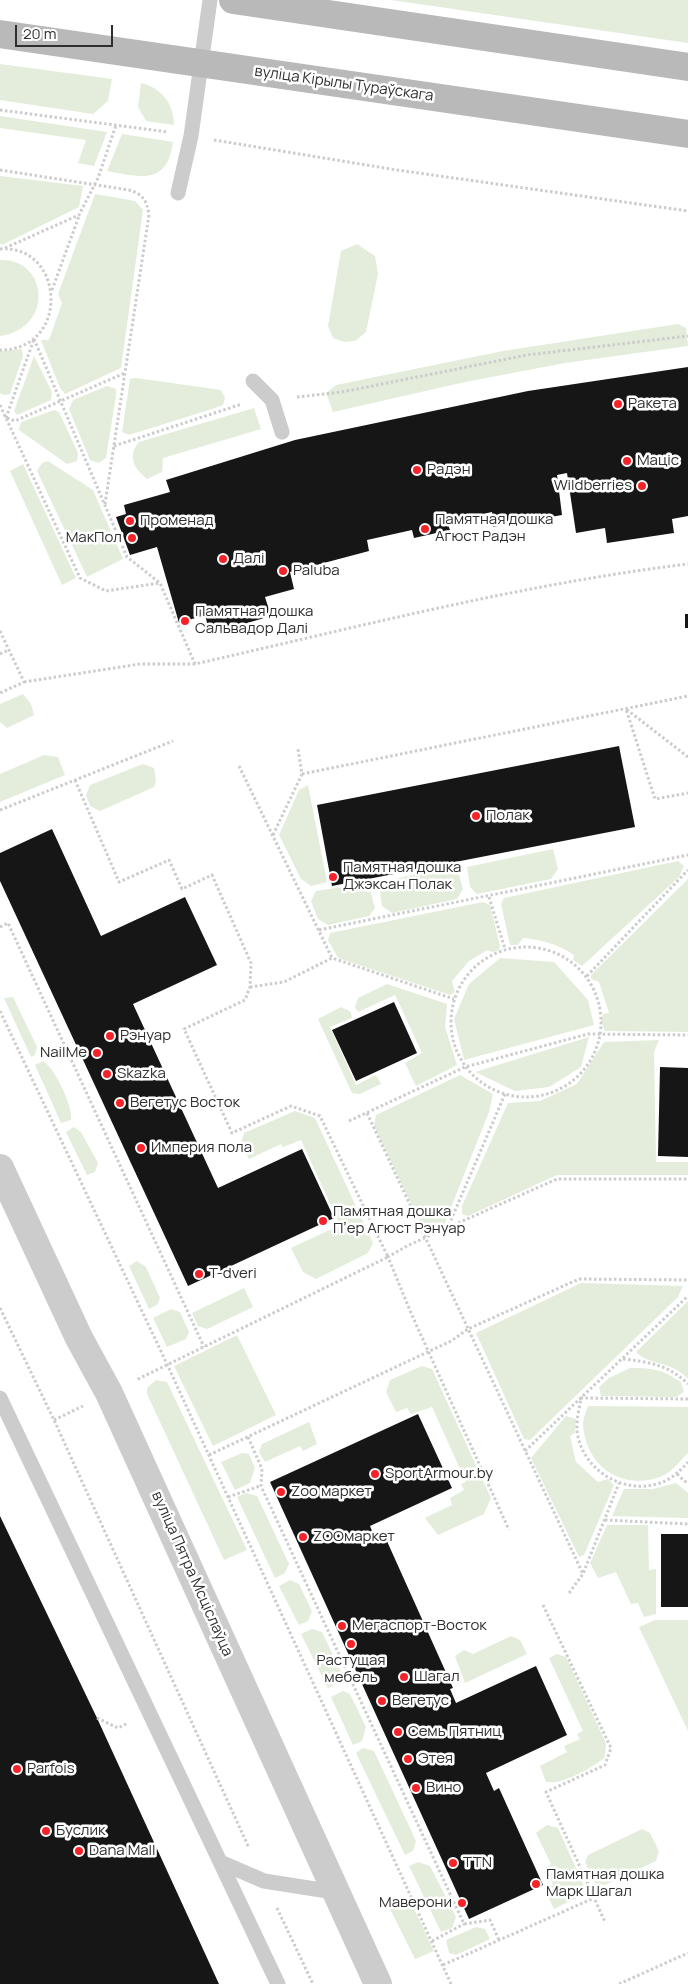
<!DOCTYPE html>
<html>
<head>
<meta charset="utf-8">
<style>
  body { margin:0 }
  #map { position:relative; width:688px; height:1984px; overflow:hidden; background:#fff; font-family:Manrope,sans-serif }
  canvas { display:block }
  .scale { position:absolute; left:15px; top:25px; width:98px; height:22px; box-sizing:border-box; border:2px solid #2f2f2f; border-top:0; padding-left:6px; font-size:15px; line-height:18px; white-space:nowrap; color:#2f2f2f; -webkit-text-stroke:4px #fff; paint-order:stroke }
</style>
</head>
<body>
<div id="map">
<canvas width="688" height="1984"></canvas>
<div class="scale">20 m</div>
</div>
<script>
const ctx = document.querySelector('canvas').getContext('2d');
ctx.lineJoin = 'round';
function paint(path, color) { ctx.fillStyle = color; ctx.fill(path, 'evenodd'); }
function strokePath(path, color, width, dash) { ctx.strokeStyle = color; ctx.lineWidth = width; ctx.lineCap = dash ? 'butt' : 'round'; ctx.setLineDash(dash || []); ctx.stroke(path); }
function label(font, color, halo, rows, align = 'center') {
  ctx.font = font + ' Manrope,sans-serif'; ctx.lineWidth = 5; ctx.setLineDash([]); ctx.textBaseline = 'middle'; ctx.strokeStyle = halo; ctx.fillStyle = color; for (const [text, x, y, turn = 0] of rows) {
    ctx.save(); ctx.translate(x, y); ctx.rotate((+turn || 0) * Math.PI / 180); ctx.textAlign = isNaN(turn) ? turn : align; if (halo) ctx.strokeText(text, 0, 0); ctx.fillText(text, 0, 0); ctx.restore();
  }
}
paint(new Path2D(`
  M 391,0 L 688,0 L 688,43 Z
  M 0,64 L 112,79 L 108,101 L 93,114 L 0,100 Z
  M 141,83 C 161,88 174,103 174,125 L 146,121 L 138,107 Z
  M 0,116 L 107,132 L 94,166 L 78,163 L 86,140 L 0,128 Z
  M 122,134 L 173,142 C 167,186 140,177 107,171 Z
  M 0,176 L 83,186 L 79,207 L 2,245 L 0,243 Z
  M 95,194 L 135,201 L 143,210 L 121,368 L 65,394 L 60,388 L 41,340 L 49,340 L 62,303 L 58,294 Z
  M 357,244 L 375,256 L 378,274 L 366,332 L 355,341 L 344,342 L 333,338 L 328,326 L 341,251 Z
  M 0,260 C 48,258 55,328 0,336 Z
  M 678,324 L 686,328 L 688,346 L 565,363 L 465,382 L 333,412 L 326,393 L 336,385 L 503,351 Z
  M 22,349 L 23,356 L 10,394 L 3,395 L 0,393 L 0,351 Z
  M 34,356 L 52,392 L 51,400 L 17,415 L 14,411 Z
  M 136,378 L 221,390 L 225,398 L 223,405 L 212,409 L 129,435 L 122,432 L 130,379 Z
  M 107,386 L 116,389 L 116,395 L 106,458 L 99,463 L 90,460 L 69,409 L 73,400 Z
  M 254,408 L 261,429 L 163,458 L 162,472 L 147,479 C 134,469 127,456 139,442 Z
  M 54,410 L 59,412 L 78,453 L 77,461 L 67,464 L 19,430 L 21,422 Z
  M 48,461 L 93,490 L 123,559 L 87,577 L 37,471 L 42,463 Z
  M 23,464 L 76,578 L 62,585 L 10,471 Z
  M 23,694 L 31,704 L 34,715 L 7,728 L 0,722 L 0,704 Z
  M 44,755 L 58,757 L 65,775 L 0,802 L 0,774 Z
  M 143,764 L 154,768 L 156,781 L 154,787 L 100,811 L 90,806 L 86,795 L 90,785 Z
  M 308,785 L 327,882 L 311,886 L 301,879 L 279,835 L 299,790 Z
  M 553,849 L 558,869 L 551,879 L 477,894 L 470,887 L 467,867 Z
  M 678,861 L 684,866 L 679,877 L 582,966 L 573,960 L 574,955 C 558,944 542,940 523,938 L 518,945 L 510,945 L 501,904 L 504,898 Z
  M 456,864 L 463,889 L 457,899 L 392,913 L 382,906 L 379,883 Z
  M 688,879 L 688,1032 L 605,1031 L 601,1021 L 603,1014 L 609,1013 L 599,982 L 591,979 L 591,975 Z
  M 368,883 L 375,908 L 369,916 L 328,925 L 318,919 L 311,901 L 316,891 Z
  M 483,902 L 490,905 L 500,946 L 499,950 L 493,952 L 487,950 L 469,961 L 452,981 L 455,992 L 450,995 L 338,958 L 328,940 L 330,933 Z
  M 500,958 L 554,962 L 588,1000 L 594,1025 L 464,1060 L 454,1019 L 469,984 Z
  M 387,984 L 447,1004 L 445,1027 L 457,1065 L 416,1086 L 405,1063 L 422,1053 L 395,995 L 358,1012 L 355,1007 L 358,998 Z
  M 13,997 L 37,1047 L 35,1055 L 31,1057 L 4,998 Z
  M 341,1007 L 351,1012 L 352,1018 L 330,1027 L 356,1085 L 376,1075 L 381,1084 L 360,1094 L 352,1093 L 318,1019 Z
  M 589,1037 L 581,1067 L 549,1087 L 515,1091 L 475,1072 Z
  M 659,1040 L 654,1052 L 656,1162 L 688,1162 L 688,1175 L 557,1175 L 468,1216 L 462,1214 L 462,1206 L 508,1103 L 540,1101 L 577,1084 L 604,1042 Z
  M 43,1061 C 55,1068 73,1106 71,1120 L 61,1123 L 35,1065 Z
  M 460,1075 L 493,1094 L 489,1112 L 444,1225 L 432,1230 L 419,1220 L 374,1126 L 376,1115 Z
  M 295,1111 L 315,1118 L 373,1243 L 368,1253 L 316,1279 L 303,1272 L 291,1248 L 340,1225 L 301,1140 L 283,1147 L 281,1144 L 249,1159 L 241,1143 L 244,1133 Z
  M 74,1127 L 81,1132 L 98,1163 L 95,1172 L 87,1175 L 66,1132 Z
  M 137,1261 L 146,1267 L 160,1298 L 157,1305 L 149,1309 L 129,1266 Z
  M 581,1283 L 683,1286 L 678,1297 L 530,1440 L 524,1439 L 476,1333 Z
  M 244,1288 L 253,1307 L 207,1329 L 198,1326 L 192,1313 Z
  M 688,1301 L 688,1379 C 671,1360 649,1366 636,1352 Z
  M 171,1309 L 180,1312 L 189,1332 L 186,1339 L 167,1347 L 153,1318 Z
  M 237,1335 L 276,1415 L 213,1446 L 174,1366 Z
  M 422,1366 L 432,1369 L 491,1498 L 484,1514 L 438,1535 L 425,1518 L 452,1505 L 450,1498 L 464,1490 L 461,1484 L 466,1482 L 432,1407 L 411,1414 L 407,1408 L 396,1412 L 386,1392 L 390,1380 Z
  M 630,1368 C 653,1368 661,1369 681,1382 L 684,1392 L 676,1397 L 601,1396 L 599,1387 L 609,1378 Z
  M 156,1380 L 167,1382 L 247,1550 L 224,1560 L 147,1394 L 147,1388 Z
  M 588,1406 L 688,1407 L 688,1453 C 681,1460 672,1472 662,1476 C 623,1492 586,1467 583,1425 C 583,1419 586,1412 588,1406 Z
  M 566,1416 L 576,1419 L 575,1433 L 570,1436 L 576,1462 L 598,1482 L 608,1479 L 614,1485 L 584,1555 L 579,1557 L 531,1458 Z
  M 309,1422 L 317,1444 L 303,1451 L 300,1446 L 265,1462 L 259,1452 L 262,1444 Z
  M 242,1453 L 249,1454 L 255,1468 L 250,1483 L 235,1490 L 221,1462 Z
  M 676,1483 L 688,1493 L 688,1518 L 612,1516 L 624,1489 L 653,1489 Z
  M 246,1493 L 257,1496 L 289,1564 L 285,1573 L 275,1578 L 237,1497 Z
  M 607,1525 L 648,1525 L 649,1570 L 656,1569 L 656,1614 L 644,1617 L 638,1603 L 631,1604 L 616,1572 L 598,1578 L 590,1563 Z
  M 290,1580 L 299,1584 L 312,1611 L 308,1621 L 299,1625 L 279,1586 Z
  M 655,1620 L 688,1620 L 688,1731 L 639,1627 Z
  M 312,1629 L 322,1632 L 342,1674 L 338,1683 L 328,1688 L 301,1634 Z
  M 511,1636 L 520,1640 L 527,1654 L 465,1683 L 455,1656 L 464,1650 L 473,1654 Z
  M 557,1654 L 566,1657 L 606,1743 L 605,1757 C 592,1768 563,1785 546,1782 L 540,1766 L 567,1752 L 564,1746 L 580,1739 L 577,1734 L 583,1731 L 549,1658 Z
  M 343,1691 L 350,1694 L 366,1727 L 362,1741 L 353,1745 L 331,1697 Z
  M 363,1748 L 374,1751 L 416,1841 L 413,1851 L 405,1855 L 356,1753 Z
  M 547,1825 L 558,1828 L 585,1888 L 582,1895 L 554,1909 L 545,1890 L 553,1885 L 546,1868 L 551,1864 L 536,1833 Z
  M 642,1829 L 650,1833 L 659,1851 L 656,1861 L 605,1885 L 595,1883 L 585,1862 L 588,1855 Z
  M 418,1862 L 430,1866 L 456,1917 L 452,1928 L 441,1932 L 409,1866 Z
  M 410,1900 L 434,1951 L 415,1959 L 390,1909 Z
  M 476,1927 L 485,1929 L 490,1939 L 456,1955 L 449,1953 L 446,1940 Z`), '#e4eddb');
paint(new Path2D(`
  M 688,367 L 688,516 L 672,519 L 674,533 L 607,543 L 605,528 L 576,533 L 567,473 L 557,475 L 562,515 L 493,527 L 492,512 L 447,522 L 450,530 L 414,538 L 412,530 L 367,540 L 369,551 L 290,572 L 294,589 L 265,597 L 271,616 L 210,634 L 205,615 L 179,623 L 157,547 L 130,555 L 116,517 L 126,514 L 124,505 L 170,492 L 166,480 L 295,440 L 528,391 Z
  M 685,614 L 688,614 L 688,628 L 685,628 Z
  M 619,746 L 635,827 L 332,886 L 317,805 Z
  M 52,829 L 101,936 L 185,897 L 217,965 L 133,1004 L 218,1188 L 302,1149 L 334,1218 L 188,1286 L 0,881 L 0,853 Z
  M 394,1002 L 417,1053 L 356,1081 L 332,1030 Z
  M 660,1067 L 688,1068 L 688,1157 L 658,1156 Z
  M 418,1414 L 452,1488 L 370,1526 L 377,1543 L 386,1539 L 453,1688 L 450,1689 L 456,1703 L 536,1666 L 567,1735 L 486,1773 L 494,1791 L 499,1788 L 543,1885 L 469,1919 L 270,1482 Z
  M 0,1516 L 97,1718 L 219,1984 L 0,1984 Z
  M 661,1534 L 688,1534 L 688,1607 L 661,1607 Z`), '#161616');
strokePath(new Path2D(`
  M 0,110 L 168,132
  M 214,140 L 397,170 L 688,211
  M 0,170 L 129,190 C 143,194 147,201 149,215 L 105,504
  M 5,248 L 79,215 L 98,178 L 116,125
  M 0,249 C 65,244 71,350 0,350
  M 52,290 L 79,216
  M 34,339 L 127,557 L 160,583 L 195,664 C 358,627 522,584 688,564
  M 297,397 L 342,392 L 527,355 L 688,336
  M 0,405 L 80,578 L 106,591 L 160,583
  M 6,418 L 34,339
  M 7,418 L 15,421 L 125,373
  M 114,446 L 242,404
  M 0,631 L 24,682 L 0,693
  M 0,654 L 9,650
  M 24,682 L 140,664 L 195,664
  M 688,757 L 626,709 L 655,799 L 688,793
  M 239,766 L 332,958
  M 302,774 L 688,696
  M 75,780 L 119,882 L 169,860 L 182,889 L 212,875 L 251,963 L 250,987 L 245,1000 L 184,1029 L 232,1133 L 291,1106 L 320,1116 L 388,1257 L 136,1380
  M 0,810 L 173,741
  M 273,835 L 302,774 L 298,749
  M 489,897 L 505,949
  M 0,927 L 8,923 L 204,1347
  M 319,930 L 688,855
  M451 1022a75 75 0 1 1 150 0a75 75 0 1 1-150 0Z
  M 587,976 L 688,870
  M 250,987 L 284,982 L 332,958 L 454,999
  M 0,1011 L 167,1364 L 451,1984
  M 505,1094 L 448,1227 L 407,1246 L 388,1257 L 411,1313 L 509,1530
  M 367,1113 L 583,1574
  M 349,1121 L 465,1067 L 588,1034 L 688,1035
  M 449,1227 L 557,1179 L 688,1179
  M 0,1308 L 54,1420 L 249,1848
  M 623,1359 C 649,1362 669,1365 688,1384
  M 688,1399 L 581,1398 C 579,1410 575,1424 578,1437 C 586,1472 625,1495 660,1483 C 672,1479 680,1471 688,1462
  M 54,1420 L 83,1406
  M 248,1437 L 262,1469 L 261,1486 L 464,1924 L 490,1920 L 499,1940
  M 525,1451 L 688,1296
  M 209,1455 L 451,1341 L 468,1329 L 579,1279 L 688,1280
  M 677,1474 L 688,1484
  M 228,1497 L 260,1486
  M 605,1520 L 688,1524
  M 569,1593 L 583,1574 L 619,1483
  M 543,1605 L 611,1748 L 605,1765 L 546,1792 L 605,1922
  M 97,1718 L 118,1728 L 128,1723
  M 277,1908 L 313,1984
  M 432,1941 L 464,1924
  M 443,1965 L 594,1898
  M 619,1984 L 688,1953`), '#ccc', 3, [2.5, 2.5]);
strokePath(new Path2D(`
  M 178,193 L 191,136 L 210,0
  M 253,381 L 272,400 L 282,432
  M 0,1398 L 278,1984
  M 220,1862 L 264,1881 L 334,1892`), '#ccc', 15);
strokePath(new Path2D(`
  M 0,1168 L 79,1338 L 109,1393 L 378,1984`), '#ccc', 28);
strokePath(new Path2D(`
  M 233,0 L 688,67
  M 0,34 L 688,134`), '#b9b9b9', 28);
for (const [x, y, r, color] of [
  [618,404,5,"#f52229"],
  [627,461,5,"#f52229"],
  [417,470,5,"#f52229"],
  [642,486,5,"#f52229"],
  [130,521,5,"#f52229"],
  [425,529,5,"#f52229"],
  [132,538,5,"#f52229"],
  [223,559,5,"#f52229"],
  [283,571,5,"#f52229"],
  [185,621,5,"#f52229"],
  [476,816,5,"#f52229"],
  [333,877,5,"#f52229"],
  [110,1036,5,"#f52229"],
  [97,1053,5,"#f52229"],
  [107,1074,5,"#f52229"],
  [120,1103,5,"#f52229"],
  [141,1148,5,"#f52229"],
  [323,1221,5,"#f52229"],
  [199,1274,5,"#f52229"],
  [375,1474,5,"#f52229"],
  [281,1492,5,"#f52229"],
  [303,1537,5,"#f52229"],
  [342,1626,5,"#f52229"],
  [351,1644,5,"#f52229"],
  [404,1677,5,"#f52229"],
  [382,1701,5,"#f52229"],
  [398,1732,5,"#f52229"],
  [408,1759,5,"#f52229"],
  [17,1769,5,"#f52229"],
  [416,1788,5,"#f52229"],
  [46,1831,5,"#f52229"],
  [79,1851,5,"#f52229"],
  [453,1863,5,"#f52229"],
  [536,1884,5,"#f52229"],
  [462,1903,5,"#f52229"]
]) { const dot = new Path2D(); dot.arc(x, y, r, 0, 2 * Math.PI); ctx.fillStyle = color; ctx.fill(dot); strokePath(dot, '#fff', 2); }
label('15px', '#2f2f2f', '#fff', [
  ["вуліца Кірылы Тураўскага",344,84,8],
  ["вуліца Пятра Мсціслаўца",192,1574,66]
]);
label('15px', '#2f2f2f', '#fff', [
  ["Ракета",628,404],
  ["Маціс",637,461],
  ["Радэн",427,470],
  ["Wildberries",632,486,"right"],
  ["Памятная дошка",435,520],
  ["Агюст Радэн",435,537],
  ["Променад",140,521],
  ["МакПол",122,538,"right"],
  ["Далі",233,559],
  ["Paluba",293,571],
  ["Памятная дошка",195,612],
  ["Сальвадор Далі",195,629],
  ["Полак",486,816],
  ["Памятная дошка",343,868],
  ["Джэксан Полак",343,885],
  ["Рэнуар",120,1036],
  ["NailMe",87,1053,"right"],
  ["Skazka",117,1074],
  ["Вегетус Восток",130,1103],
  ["Империя пола",151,1148],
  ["Памятная дошка",333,1212],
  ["Пʼер Агюст Рэнуар",333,1229],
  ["T-dveri",209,1274],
  ["SportArmour.by",385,1474],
  ["Zoo маркет",291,1492],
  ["ZOOмаркет",313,1537],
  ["Мегаспорт-Восток",352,1626],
  ["Растущая",351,1661,"center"],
  ["мебель",351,1678,"center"],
  ["Шагал",414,1677],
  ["Вегетус",392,1701],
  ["Семь Пятниц",408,1732],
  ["Этея",418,1759],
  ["Parfois",27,1769],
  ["Вино",426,1788],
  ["Буслик",56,1831],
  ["Dana Mall",89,1851],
  ["TTN",463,1863],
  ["Памятная дошка",546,1875],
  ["Марк Шагал",546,1892],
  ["Маверони",452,1903,"right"]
], 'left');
</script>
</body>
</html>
